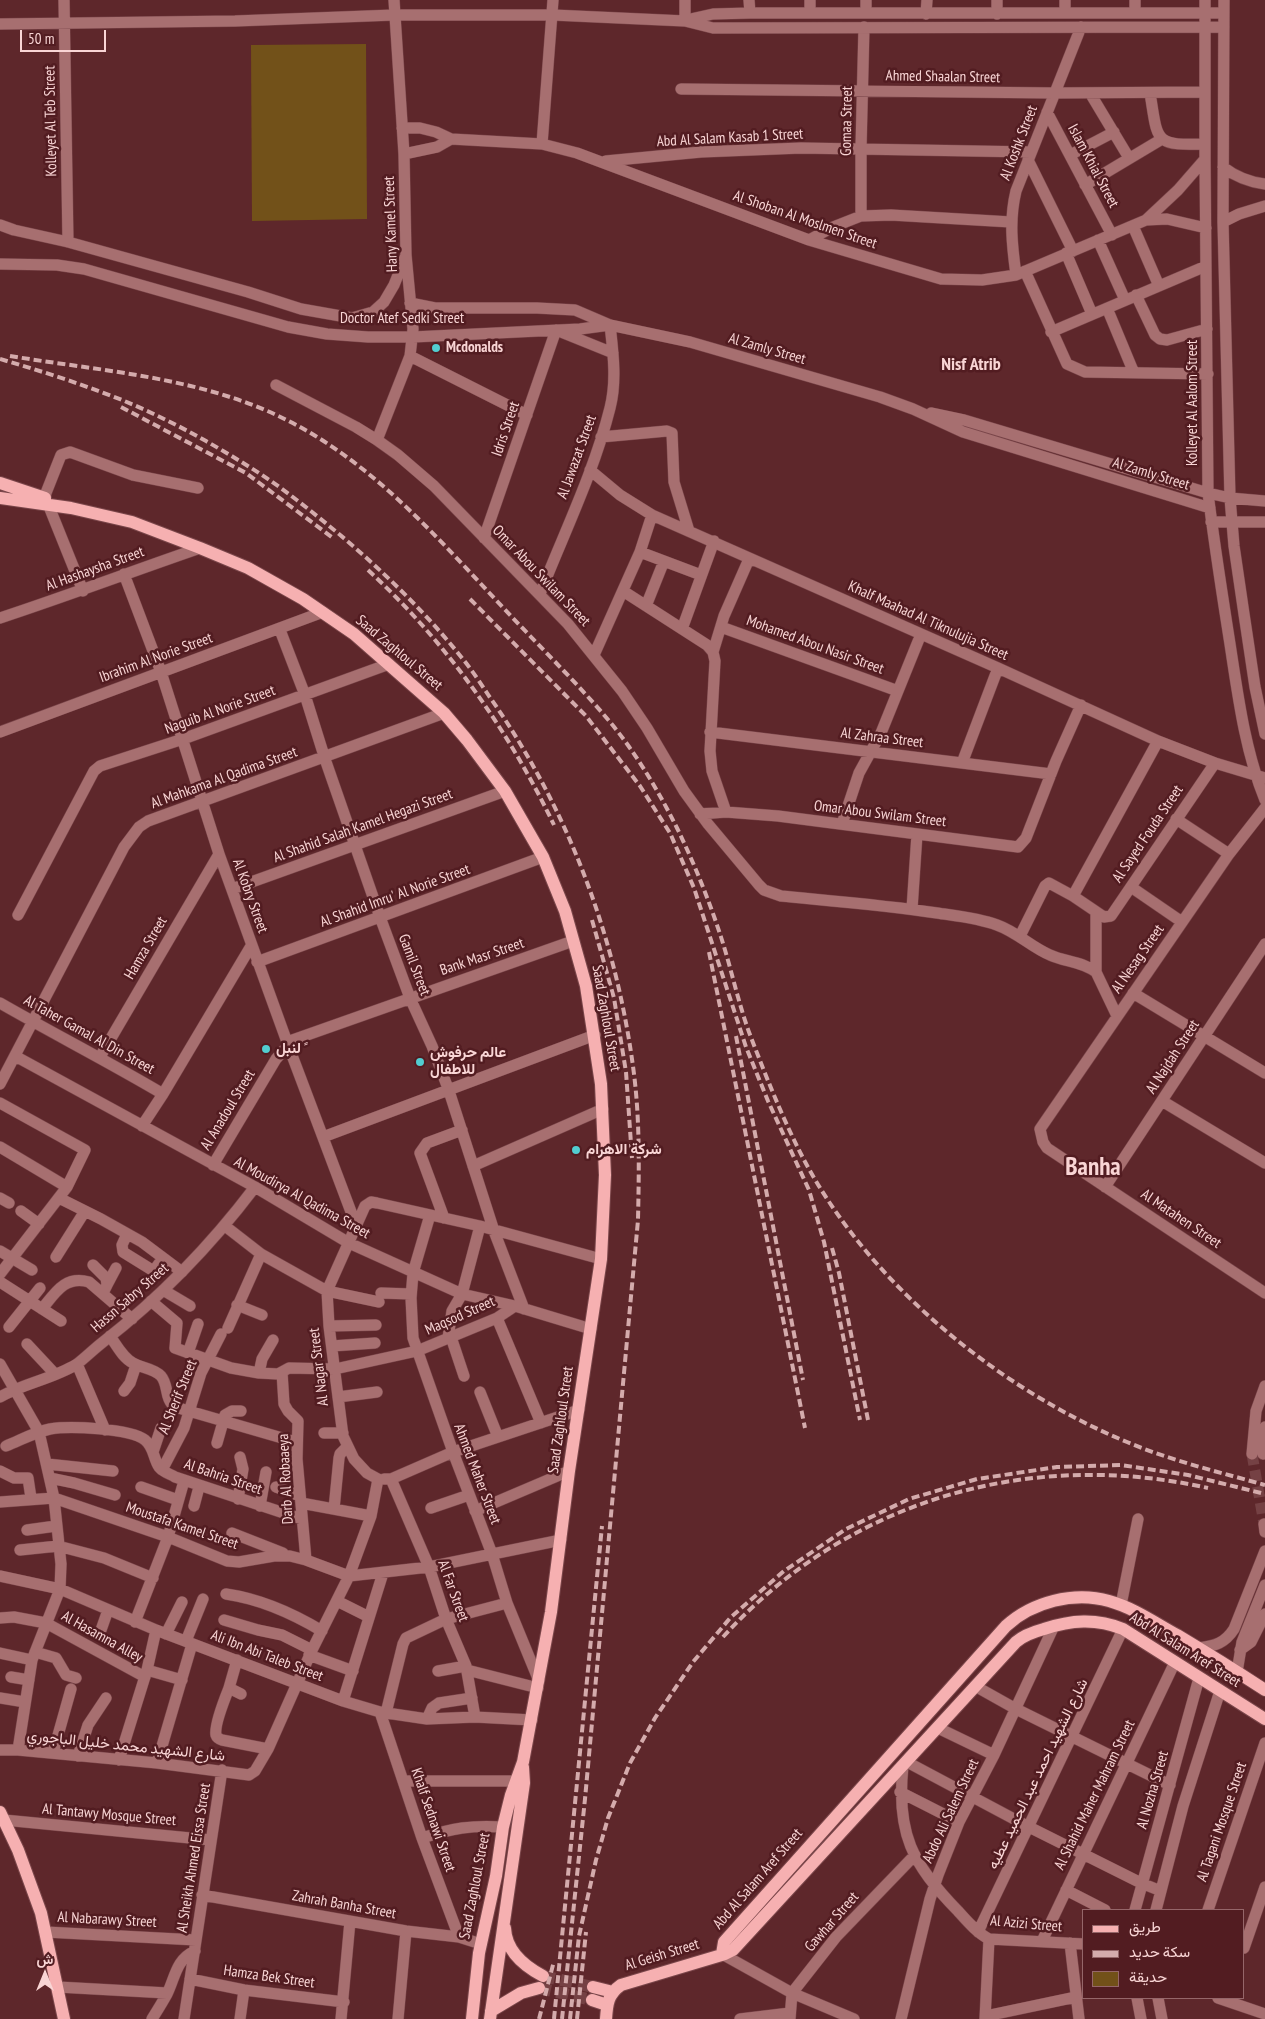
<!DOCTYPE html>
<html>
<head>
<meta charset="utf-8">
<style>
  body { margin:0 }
  #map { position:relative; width:1265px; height:2019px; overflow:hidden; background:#5e272b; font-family:"PT Sans Narrow",Vazirmatn,sans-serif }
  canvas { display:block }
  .legend { position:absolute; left:1082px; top:1909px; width:162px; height:90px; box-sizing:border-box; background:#521c21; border:1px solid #956669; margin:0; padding:6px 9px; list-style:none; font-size:15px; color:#f9d5d5 }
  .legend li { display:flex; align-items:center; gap:10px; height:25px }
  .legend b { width:25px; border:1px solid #956669 }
  .north { position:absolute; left:20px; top:1949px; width:50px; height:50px; -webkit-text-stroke:4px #521c21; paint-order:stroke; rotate:0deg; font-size:14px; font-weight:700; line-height:20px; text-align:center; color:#f9d5d5 }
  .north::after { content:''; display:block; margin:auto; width:18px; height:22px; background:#f9d5d5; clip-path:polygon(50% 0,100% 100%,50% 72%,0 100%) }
  .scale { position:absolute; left:20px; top:30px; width:86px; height:22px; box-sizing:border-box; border:2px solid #f9d5d5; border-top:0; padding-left:6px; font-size:15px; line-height:18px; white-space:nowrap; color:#f9d5d5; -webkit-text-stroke:4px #521c21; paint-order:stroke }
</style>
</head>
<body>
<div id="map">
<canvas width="1265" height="2019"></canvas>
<ul class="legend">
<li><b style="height:6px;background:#f6b0b1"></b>طريق</li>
<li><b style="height:6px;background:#d4abac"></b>سكة حديد</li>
<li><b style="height:14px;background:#725119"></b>حديقة</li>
</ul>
<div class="north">ش</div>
<div class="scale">50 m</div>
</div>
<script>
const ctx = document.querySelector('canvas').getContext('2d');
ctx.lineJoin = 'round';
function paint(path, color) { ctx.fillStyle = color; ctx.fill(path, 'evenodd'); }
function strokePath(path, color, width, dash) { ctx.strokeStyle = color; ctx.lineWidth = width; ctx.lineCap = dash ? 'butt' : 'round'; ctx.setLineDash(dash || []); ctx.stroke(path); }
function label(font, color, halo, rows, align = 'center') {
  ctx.font = font + ' "PT Sans Narrow",Vazirmatn,sans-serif'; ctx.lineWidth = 5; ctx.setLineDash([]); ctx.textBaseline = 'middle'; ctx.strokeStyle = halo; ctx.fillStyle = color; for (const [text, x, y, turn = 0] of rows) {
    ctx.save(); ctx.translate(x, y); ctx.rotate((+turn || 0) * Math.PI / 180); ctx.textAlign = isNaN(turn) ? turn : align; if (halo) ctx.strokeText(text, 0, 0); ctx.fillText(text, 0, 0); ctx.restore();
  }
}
paint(new Path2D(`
  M 366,44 L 367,219 L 252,221 L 251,45 Z`), '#725119');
strokePath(new Path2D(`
  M 1252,1454 L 1264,1524`), '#754144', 11, [11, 5.5]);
strokePath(new Path2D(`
  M 543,1976 L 593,1987
  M 539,1988 L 592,2000`), '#754144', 12, [12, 6]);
const minor = new Path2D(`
  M 64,0 L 68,242
  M 685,0 L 685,21
  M 749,0 L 750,13
  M 997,0 L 997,14
  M 1065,0 L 1065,13
  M 1135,0 L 1135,13
  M 1205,0 L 1205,159 L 1208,493 C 1214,543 1222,593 1230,644 C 1238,696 1245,751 1265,800
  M 1224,0 L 1223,222 L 1230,498 L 1234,546 L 1244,614 L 1255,687 L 1265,734
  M 810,13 L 810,0
  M 866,13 L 866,0
  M 926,14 L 927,0
  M 686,20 L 713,14 L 750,13 L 1224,13
  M 0,24 L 235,21 L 394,15 L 553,15 L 685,21 L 713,28 L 1224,27
  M 681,89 L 1054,93 L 1205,92
  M 1090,93 L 1129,158
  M 1150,93 C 1158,141 1153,146 1205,144
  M 1047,112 L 1112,235
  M 402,128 L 420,128 L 436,132 L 451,139 L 542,144 L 577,153 L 809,240 L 941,279 L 982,280 L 1016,275 L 1146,220 L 1178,190 L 1205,159
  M 542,144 L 553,0
  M 404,154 L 437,147 L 451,139
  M 1070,155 L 1114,132
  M 1028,160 L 1073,251
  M 606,161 L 701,152 L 801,148 L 1031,152
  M 1223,167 C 1236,177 1248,182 1265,184
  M 1085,185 L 1162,139
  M 861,216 L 861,148 L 864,27
  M 1146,220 L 1167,219 L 1206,228
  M 1223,222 L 1239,214 L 1265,206
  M 0,225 L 14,230 L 68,242 L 248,292 L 301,309 L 352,318 L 373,312 L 384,302 L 394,285 L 406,255
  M 1133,226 L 1159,286
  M 809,240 L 833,227 L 861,216 L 891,215 L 1011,222
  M 1098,240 L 1125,300
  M 1066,253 L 1092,314
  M 0,264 L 57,265 L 84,269 L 288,327 L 327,334 L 368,337 L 413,337 L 580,329 L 610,325
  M 1025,271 L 1067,364 L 1085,372 L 1208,374
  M 1016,275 C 1012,245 1009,220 1016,191 L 1081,27
  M 1136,295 L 1155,335 L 1160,339 L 1167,340 L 1207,329
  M 410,303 L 435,308 L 537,308 L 575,310 L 610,325 L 690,342 L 880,397 L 913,409 L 963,432 L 1210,508
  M 1107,308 L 1134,373
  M 1051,332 L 1206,266
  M 410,356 L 527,415
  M 276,385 L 356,427 L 377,440 L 398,455 L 434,486 L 568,624 L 622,691 L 647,728 L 684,791 L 708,824 L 759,885 L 764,890 L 781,896 C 833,901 885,905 937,913 C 957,916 978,918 997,925 C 1017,932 1031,947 1050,955 C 1065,962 1082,961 1096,972 L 1117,1016
  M 931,413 L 964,420 L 1208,493 L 1230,498 L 1265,501
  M 601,437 L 667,431 L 672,433 L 674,482 L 689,531
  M 377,440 L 410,356 L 413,329 L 406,255 L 404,154 L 394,0
  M 590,470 L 620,495 L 652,515 L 998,668 L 1158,741 L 1215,763 L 1265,778
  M 44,498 L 61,455 L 70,452 L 133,475 L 198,488
  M 48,504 L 83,591
  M 1211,522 L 1265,522
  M 484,538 L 556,330 L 613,353
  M 640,552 L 701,575
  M 124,574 L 161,672 L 219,854 L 287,1042 L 356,1225
  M 623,591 L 707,645 L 713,652 L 715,661 L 710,751 L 712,771 L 726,812
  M 540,594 C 564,533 594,472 610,408 C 617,381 613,352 610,325
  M 646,606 L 664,561
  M 0,618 C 67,596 133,571 200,548
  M 721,627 L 898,691
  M 682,629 L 714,541
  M 280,630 L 305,695 L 325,759 L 380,917 L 410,998 L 432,1046 L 449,1091 L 494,1231 L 524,1309
  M 713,652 L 724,616 L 749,559
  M 594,655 L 640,552 L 652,515
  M 0,732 L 323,612
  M 710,732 L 1051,774
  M 962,763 L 998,668
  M 1265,808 L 1229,854 L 1040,1129 L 1043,1142 L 1047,1148 L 1265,1293
  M 700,814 L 726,812 L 778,816 L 1018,847 L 1026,838 L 1056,761 L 1081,705
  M 1176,819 L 1229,854
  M 842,824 L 859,773 L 881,733 L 921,634
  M 1131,887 L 1182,922
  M 232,889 L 505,791
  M 1073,896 L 1158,741
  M 912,909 L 917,834
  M 1096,912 L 1096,972
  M 18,915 L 94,771 L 100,766 L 183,739 L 389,664
  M 1020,936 L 1045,886 L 1049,883 L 1073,896 L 1104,917 L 1111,916 L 1215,763
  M 257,962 L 543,857
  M 1133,993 L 1265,1073
  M 0,1003 C 54,1034 109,1062 163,1094
  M 287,1042 L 573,941
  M 15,1056 L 255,1187 L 349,1243 L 462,1294 L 515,1306 L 591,1329
  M 100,1057 L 219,854
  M 0,1084 L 124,847 L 139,827 L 148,821 L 444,713
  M 1162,1101 L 1265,1163
  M 0,1103 L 85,1150 L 67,1187 L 0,1274
  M 142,1126 L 163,1094 L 251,946
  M 323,1137 L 595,1035
  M 0,1147 L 67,1187
  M 213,1165 L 276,1059 L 284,1050 L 289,1048
  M 473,1166 L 603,1109
  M 1105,1187 L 1265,944
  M 0,1198 L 9,1203
  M 59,1198 L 101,1219 L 142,1242 L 182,1272
  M 21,1211 L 39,1224
  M 430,1215 L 413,1273 L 411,1298 L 413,1338 L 453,1452 L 492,1554 L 507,1603 L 539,1681
  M 444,1218 L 420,1153 L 427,1143 L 462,1130
  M 225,1226 L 261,1254 L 327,1291 L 379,1302
  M 127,1234 L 122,1245 L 123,1252 L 152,1270 L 155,1269 L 163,1258
  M 0,1251 L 32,1270
  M 56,1257 L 85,1211
  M 93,1265 L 106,1278 L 107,1285 L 103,1293
  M 0,1282 L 61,1321
  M 107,1285 L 116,1268
  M 163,1290 L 190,1306
  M 381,1293 L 411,1294
  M 151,1301 L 177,1323 L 175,1348 L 231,1368 L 259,1373 L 278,1374 L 289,1368 L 335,1369 L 417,1351 L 497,1318 L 515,1306
  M 237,1305 L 262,1315
  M 42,1309 C 55,1293 65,1275 89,1282 L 132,1319
  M 497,1318 L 541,1423
  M 329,1326 L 376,1325
  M 9,1327 L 40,1288
  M 228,1328 L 261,1254
  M 110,1336 C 117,1346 123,1358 133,1363 C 141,1368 154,1368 161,1376 C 169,1385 164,1399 175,1407 L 296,1442
  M 451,1337 L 464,1376
  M 448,1338 L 452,1311 L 462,1294 L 480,1226
  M 27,1344 L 55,1374
  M 332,1346 L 375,1343
  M 188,1353 L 198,1324
  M 0,1364 L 39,1432 L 54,1498 L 61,1564 L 60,1589 L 32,1660 L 18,1750
  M 77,1364 L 105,1430
  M 282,1372 L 284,1404 L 288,1411 L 298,1421 L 297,1459 L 306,1560
  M 259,1373 L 262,1359 L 273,1340
  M 124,1391 L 130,1383 L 136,1365
  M 480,1392 L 498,1437
  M 0,1397 C 24,1383 53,1379 77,1364 C 86,1357 94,1349 103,1342 C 161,1297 211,1245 255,1187
  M 338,1397 L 377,1392
  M 324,1433 L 343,1433
  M 217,1443 L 225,1415 L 232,1411 L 241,1411
  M 6,1446 C 21,1440 35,1432 50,1429 C 69,1426 130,1428 145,1440 C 154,1447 153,1458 159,1467 C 163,1472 170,1474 175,1477 L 302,1519
  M 153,1452 L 161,1428
  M 1252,1454 L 1256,1411 L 1265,1386
  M 1263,1454 L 1265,1427
  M 47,1464 L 113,1471
  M 162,1470 L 184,1428 L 201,1373 L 221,1334
  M 0,1471 L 14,1478 L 28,1478 L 31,1498
  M 50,1478 L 74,1483 L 115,1495
  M 378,1479 L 367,1473 L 354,1459 L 343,1436 L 329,1326 L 327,1291 L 365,1206 L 371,1202 L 377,1203 L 480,1226 L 601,1259
  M 384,1479 L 391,1479 L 453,1452 L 579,1410
  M 391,1479 L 429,1567 L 446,1619 L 466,1666 L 475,1717
  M 141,1487 L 178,1500
  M 276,1487 L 300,1496
  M 238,1499 L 243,1469 L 240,1457
  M 0,1502 L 54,1498 L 168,1537 L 227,1561 L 239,1562 L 274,1556 L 290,1556 L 306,1560 L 349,1576 L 429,1567 L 561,1540
  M 301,1503 L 371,1516
  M 194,1506 L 199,1487
  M 260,1506 L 266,1472
  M 431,1508 L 469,1495
  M 334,1509 L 339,1458 L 340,1454 L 347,1447
  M 475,1511 L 569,1471
  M 1264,1524 L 1265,1532
  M 27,1530 L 56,1526
  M 232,1533 L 283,1553
  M 20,1550 L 58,1546 L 104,1558 L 153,1578
  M 0,1576 L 60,1589 L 156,1630 L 343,1701 L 380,1712 L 427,1719 L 475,1717 L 532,1720
  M 226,1594 C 261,1599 292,1613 322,1631
  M 337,1601 L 369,1617
  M 1121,1605 L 1138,1519
  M 0,1618 L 14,1617 L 46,1623 L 145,1677
  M 224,1620 L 258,1630 L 282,1635 L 312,1650
  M 135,1622 L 168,1537 L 184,1481
  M 101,1630 L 108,1610
  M 166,1634 L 182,1602
  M 186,1641 L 203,1599
  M 1199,1648 C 1215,1646 1225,1643 1234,1629 L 1265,1551
  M 1240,1650 L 1251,1642 L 1265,1614
  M 35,1652 L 56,1658 L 66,1675 L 76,1678
  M 0,1653 L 32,1660
  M 309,1655 L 353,1671
  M 237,1660 L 229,1688 L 241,1694
  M 147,1670 L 182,1680
  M 467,1670 L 538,1688
  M 438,1671 L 466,1666
  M 1237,1672 L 1242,1642 L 1265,1585
  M 11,1677 L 29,1680
  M 975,1686 L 1016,1709 L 1170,1785
  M 229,1688 C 225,1698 214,1725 216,1735 C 217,1738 219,1739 222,1740 L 268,1749
  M 0,1698 L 25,1702
  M 343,1701 L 383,1573
  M 380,1712 L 422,1838 L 459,1937
  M 386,1713 L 403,1644 L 406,1638 L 446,1619 L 507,1603
  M 427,1719 L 432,1708 L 439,1703 L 472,1698
  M 938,1728 L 994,1755
  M 0,1750 L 18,1750 L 157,1763 L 249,1775 L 255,1771 L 268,1749 L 312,1650 L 349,1576 L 371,1516 L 378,1479
  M 53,1753 L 71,1689
  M 78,1756 L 88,1725 L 106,1698
  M 119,1760 L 147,1670 L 156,1630
  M 907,1762 L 1029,1827 L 1141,1883 L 1161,1891
  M 157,1763 L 192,1644
  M 903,1766 C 896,1833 912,1864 958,1911 C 967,1921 977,1933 989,1939 L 1084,1944
  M 404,1781 L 515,1781 L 524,1783
  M 900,1792 L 959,1822
  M 4,1820 L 211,1840
  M 422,1838 C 453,1828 471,1825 503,1827
  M 1066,1890 L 1105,1910
  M 202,1895 L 406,1931 L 459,1937 L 481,1944
  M 1135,1910 L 1199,1678
  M 1156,1910 L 1183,1806 L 1220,1691
  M 1208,1910 L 1265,1743
  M 46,1932 L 196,1940
  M 978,1932 L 1123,1629
  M 1042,1941 L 1175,1662
  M 1070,1943 L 1079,2019
  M 1244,1948 L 1265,1887
  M 722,1954 L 792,1993 L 854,2019
  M 190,1979 L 244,1990 L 344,2002
  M 58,1987 L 167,1993
  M 1137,1998 L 1141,2019
  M 1158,1998 L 1162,2019
  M 1218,1998 L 1265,2014
  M 986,2016 L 1076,1997
  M 152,2019 C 157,2011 162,2003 167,1994 C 175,1978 176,1959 195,1951
  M 184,2019 L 222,1770
  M 240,2019 L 244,1990
  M 341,2019 L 350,1921
  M 398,2019 L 406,1931
  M 740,2019 L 790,2013
  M 790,2019 L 792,1993 L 836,1937 L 915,1855
  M 901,2019 L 930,1899 L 938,1875 L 959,1822 L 994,1755 L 1054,1626
  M 985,2019 L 989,1939`);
const major = new Path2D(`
  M 0,483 L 45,498
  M 0,498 L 71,508 L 132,522 L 200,548 L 248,568 L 303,599 L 354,634 L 444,713 L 467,740 L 505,791 L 543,857 L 565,911 L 586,986 L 601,1084 L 605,1175 L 601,1259 L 569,1471 L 551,1612 L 523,1762 L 511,1795 L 503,1827 L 496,1876 L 479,1953 L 472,2019
  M 0,1812 L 18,1850 L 41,1913 L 64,2019
  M 505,1928 C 506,1951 524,1966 543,1976
  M 722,1954 L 724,1942 L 1006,1626 C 1032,1602 1074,1591 1109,1601 C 1134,1608 1155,1623 1177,1635 C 1207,1653 1236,1671 1265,1690
  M 593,1987 L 613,1992
  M 592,2000 L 607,2005
  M 491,2011 L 521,1993 L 539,1988
  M 490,2019 L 524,1783 L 523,1767
  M 606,2019 C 607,2004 608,1994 621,1985 L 725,1954 L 733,1950 L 1016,1642 C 1024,1635 1033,1632 1044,1629 C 1071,1620 1096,1618 1123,1629 L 1265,1719`);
strokePath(minor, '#7a464a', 12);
strokePath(major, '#7a464a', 14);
strokePath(minor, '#a76f70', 11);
strokePath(major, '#f6b0b1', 12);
strokePath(new Path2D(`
  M 10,356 C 95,370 185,376 265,410 C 367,453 437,538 511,616 C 544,651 579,685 610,722 C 636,753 659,792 677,828 C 694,863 709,900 721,937 C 732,971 739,1007 752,1040 C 767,1079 783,1119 802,1156 C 867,1282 998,1389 1127,1442 C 1172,1461 1219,1472 1265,1485
  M 0,359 C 41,371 82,384 122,400 C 166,418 210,442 251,468 C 282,487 311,511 339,534 C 384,572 426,613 462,658 C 472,670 481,684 489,696 C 568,808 617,939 634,1074 C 640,1122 639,1171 638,1220 L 585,1799 L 562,2019
  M 121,407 L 246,473 L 333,538
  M 368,570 C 446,642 508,729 554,825
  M 470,599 L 586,716 L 640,786 L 670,833 L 694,888 L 746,1047 L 768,1101 L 809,1190 L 824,1242 L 860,1420
  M 592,920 L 614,998 L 626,1072 L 632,1158
  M 709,952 L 805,1428
  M 736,1036 L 803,1380
  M 832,1248 L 839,1273 L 868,1420
  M 723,1637 C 848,1500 1028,1448 1208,1488
  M 539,2019 L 554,1961
  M 554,2019 L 602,1526
  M 570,2019 L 579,1936 L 596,1860 L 608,1818 L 630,1763 L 655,1718 L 693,1662 L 731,1617 L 784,1571 L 846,1529 L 909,1499 L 977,1479 L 1057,1467 L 1121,1465 L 1188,1475 L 1265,1494
  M 577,2019 L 586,1932`), '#d4abac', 4, [8, 4]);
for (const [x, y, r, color] of [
  [436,348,5,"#52cdd0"],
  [266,1049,5,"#52cdd0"],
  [420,1062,5,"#52cdd0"],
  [576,1150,5,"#52cdd0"]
]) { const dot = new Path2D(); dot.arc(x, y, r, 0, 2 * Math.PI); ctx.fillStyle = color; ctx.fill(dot); strokePath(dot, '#521c21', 2); }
label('15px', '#f9d5d5', '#521c21', [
  ["Ahmed Shaalan Street",943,77,1],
  ["Kolleyet Al Teb Street",51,121,-91],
  ["Gomaa Street",847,121,-89],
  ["Abd Al Salam Kasab 1 Street",730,138,-3],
  ["Al Koshk Street",1019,143,-69],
  ["Islam Khial Street",1093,166,62],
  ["Al Shoban Al Moslmen Street",805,220,19],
  ["Hany Kamel Street",391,224,-92],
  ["Doctor Atef Sedki Street",402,319],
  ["Al Zamly Street",767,349,16],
  ["Kolleyet Al Aalom Street",1193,403,-90],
  ["Idris Street",506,429,-71],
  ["Al Jawazat Street",577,457,-70],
  ["Al Zamly Street",1151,474,17],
  ["Al Hashaysha Street",95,569,-20],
  ["Omar Abou Swilam Street",541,576,46],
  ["Khalf Maahad Al Tiknulujia Street",928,621,24],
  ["Mohamed Abou Nasir Street",815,645,20],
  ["Saad Zaghloul Street",399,653,40],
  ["Ibrahim Al Norie Street",156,658,-20],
  ["Naguib Al Norie Street",220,710,-20],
  ["Al Zahraa Street",882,738,7],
  ["Al Mahkama Al Qadima Street",224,778,-20],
  ["Omar Abou Swilam Street",880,814,7],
  ["Al Shahid Salah Kamel Hegazi Street",363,826,-20],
  ["Al Sayed Fouda Street",1148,834,-56],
  ["Al Kobry Street",250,896,70],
  ["Al Shahid Imru' Al Norie Street",395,896,-20],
  ["Hamza Street",146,948,-60],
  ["Bank Masr Street",482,957,-19],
  ["Al Nesag Street",1138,959,-55],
  ["Gamil Street",414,965,69],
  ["Saad Zaghloul Street",606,1018,80],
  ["Al Taher Gamal Al Din Street",89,1035,29],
  ["Al Najdah Street",1173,1057,-57],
  ["Al Anadoul Street",228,1110,-59],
  ["Al Moudirya Al Qadima Street",302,1198,29],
  ["Al Matahen Street",1181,1219,34],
  ["Hassn Sabry Street",130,1298,-41],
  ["Maqsod Street",460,1316,-24],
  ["Al Nagar Street",319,1367,-97],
  ["Al Sherif Street",178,1397,-68],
  ["Saad Zaghloul Street",561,1420,-82],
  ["Ahmed Maher Street",477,1474,69],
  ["Al Bahria Street",223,1477,19],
  ["Darb Al Robaaeya",286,1479,-93],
  ["Moustafa Kamel Street",182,1526,19],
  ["Al Far Street",453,1591,70],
  ["Al Hasamna Alley",102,1637,29],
  ["Abd Al Salam Aref Street",1185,1650,32],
  ["Ali Ibn Abi Taleb Street",267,1656,21],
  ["شارع الشهيد محمد خليل الباجوري",126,1746,6],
  ["شارع الشهيد احمد عبد الحميد عطيه",1038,1774,-64],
  ["Al Nozha Street",1153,1790,-74],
  ["Al Shahid Maher Mahram Street",1095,1795,-64],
  ["Abdo Ali Salem Street",951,1811,-65],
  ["Al Tantawy Mosque Street",109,1815,5],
  ["Khalf Sednawi Street",433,1820,71],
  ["Al Tagani Mosque Street",1222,1822,-71],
  ["Al Sheikh Ahmed Eissa Street",194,1858,-81],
  ["Abd Al Salam Aref Street",758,1879,-49],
  ["Saad Zaghloul Street",475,1886,-79],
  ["Zahrah Banha Street",344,1905,10],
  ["Al Nabarawy Street",107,1920,3],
  ["Gawhar Street",832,1922,-49],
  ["Al Azizi Street",1026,1924,5],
  ["Al Geish Street",662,1955,-17],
  ["Hamza Bek Street",269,1977,8]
]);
label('bold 15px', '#f9d5d5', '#521c21', [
  ["Mcdonalds",446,348],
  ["لنبل ً",276,1049],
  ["عالم حرفوش",430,1053],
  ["للاطفال",430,1070],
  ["شركة الاهرام",586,1150]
], 'left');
label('bold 18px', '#f9d5d5', '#521c21', [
  ["Nisf Atrib",971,365]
]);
label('bold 25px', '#f9d5d5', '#521c21', [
  ["Banha",1093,1168]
]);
</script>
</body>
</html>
